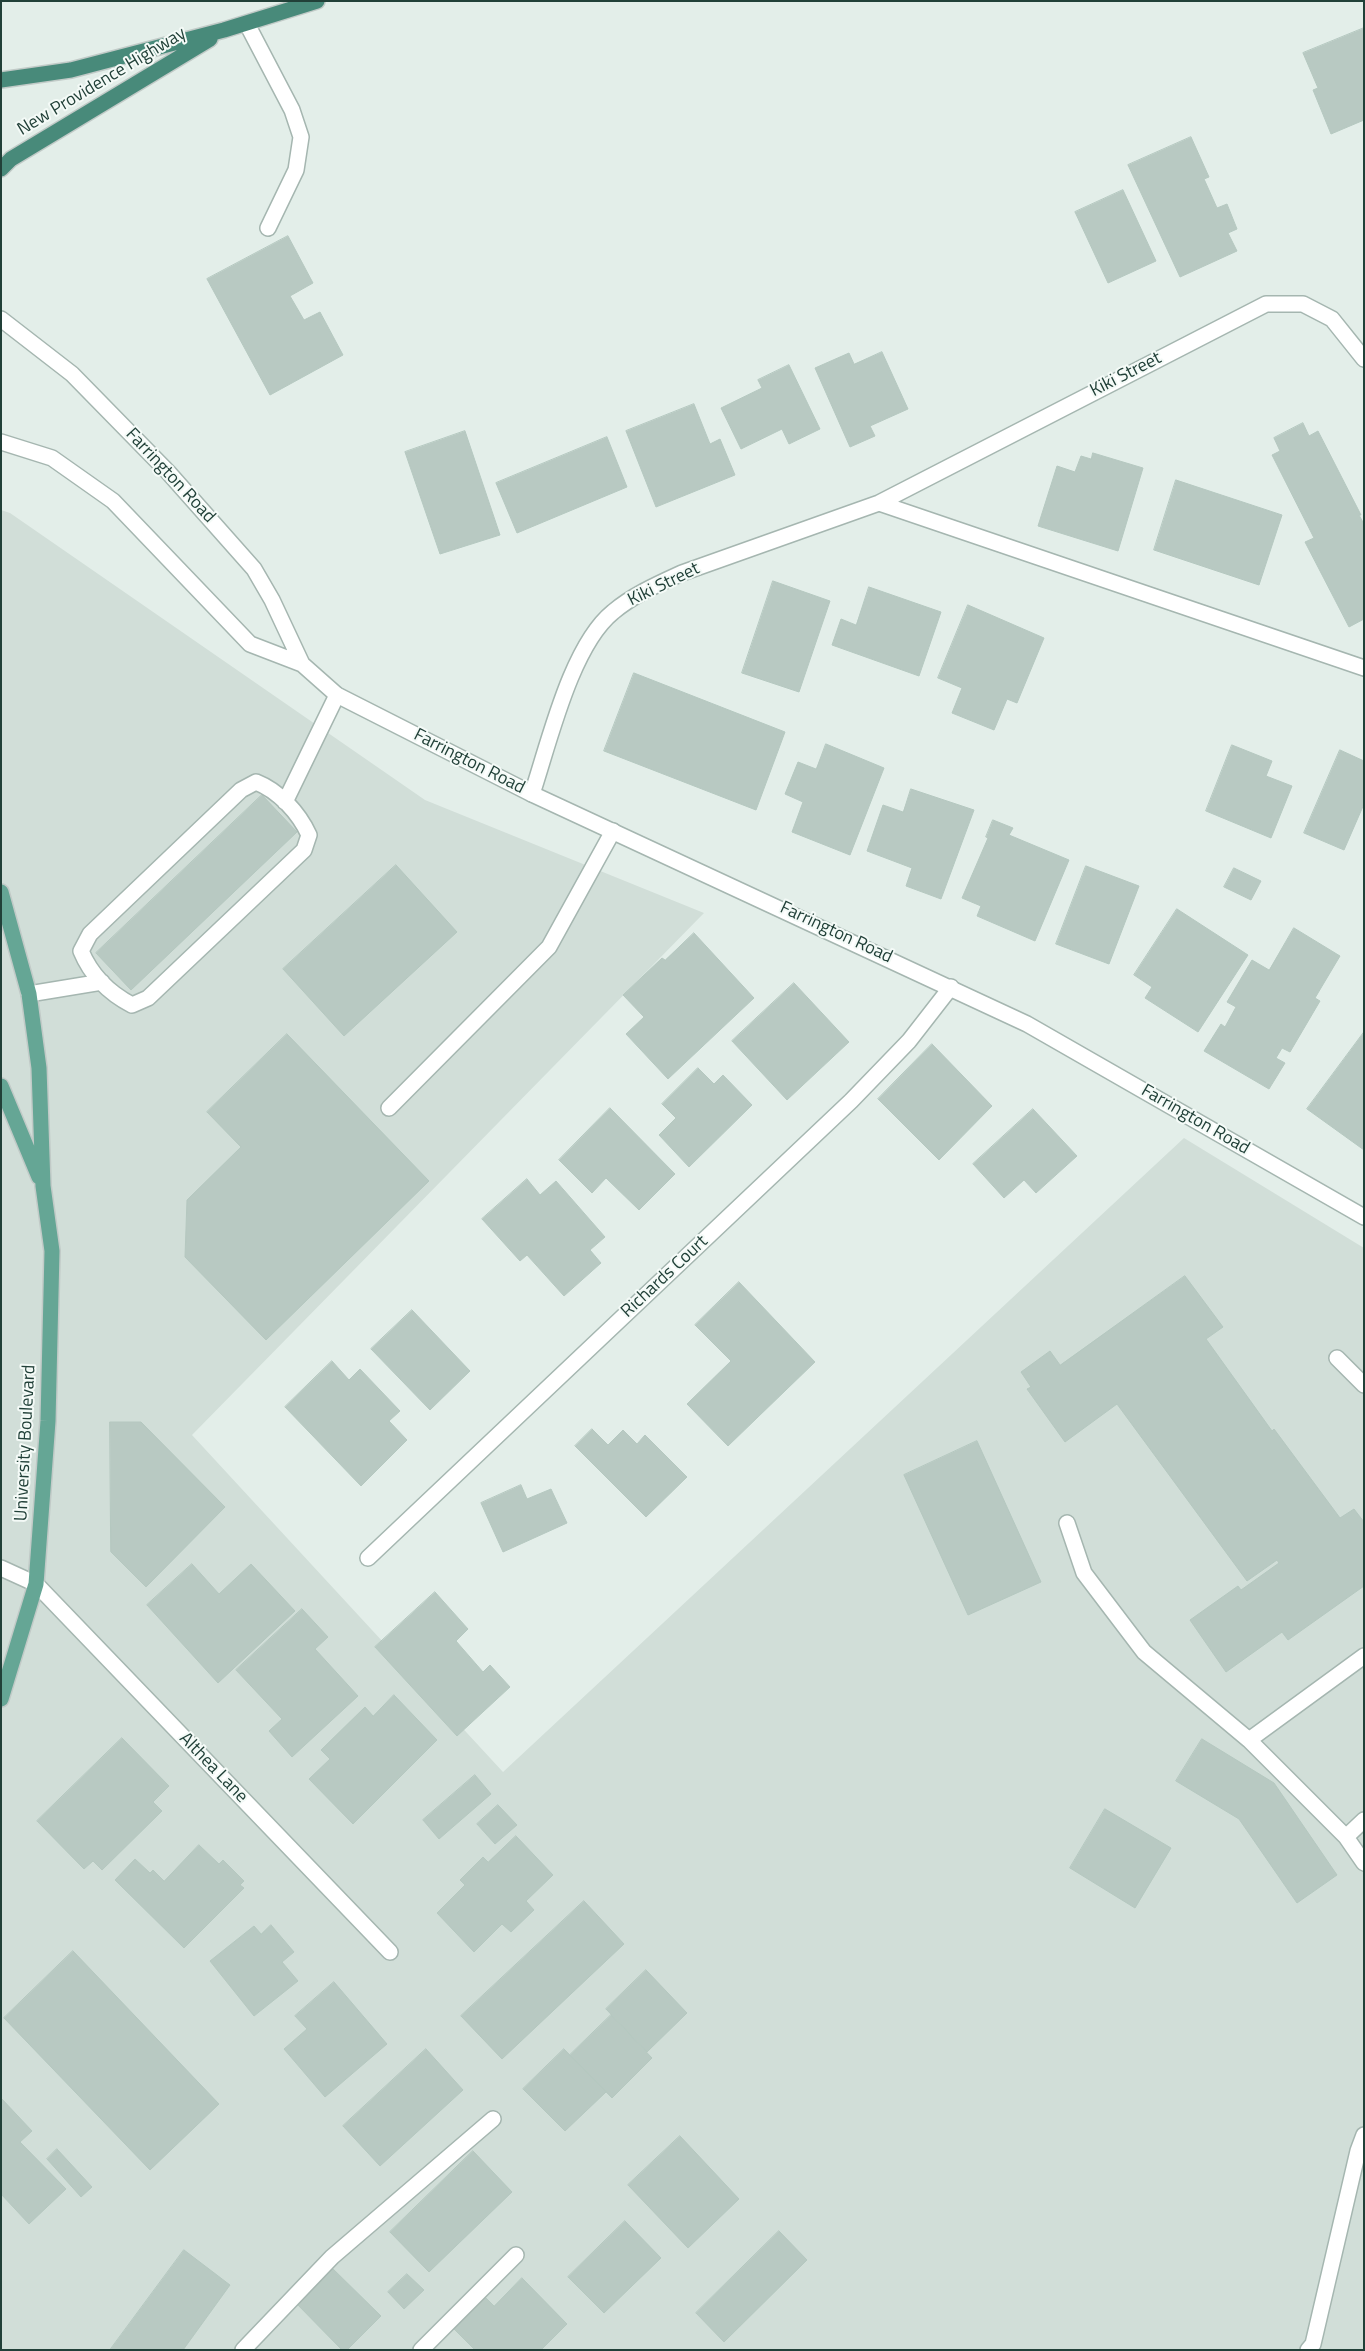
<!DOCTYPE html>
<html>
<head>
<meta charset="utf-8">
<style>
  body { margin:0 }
  #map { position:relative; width:1365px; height:2351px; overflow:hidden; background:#e3eee9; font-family:"Titillium Web",sans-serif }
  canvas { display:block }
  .frame { position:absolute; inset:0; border:2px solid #214038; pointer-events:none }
</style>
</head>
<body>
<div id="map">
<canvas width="1365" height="2351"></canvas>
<div class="frame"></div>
</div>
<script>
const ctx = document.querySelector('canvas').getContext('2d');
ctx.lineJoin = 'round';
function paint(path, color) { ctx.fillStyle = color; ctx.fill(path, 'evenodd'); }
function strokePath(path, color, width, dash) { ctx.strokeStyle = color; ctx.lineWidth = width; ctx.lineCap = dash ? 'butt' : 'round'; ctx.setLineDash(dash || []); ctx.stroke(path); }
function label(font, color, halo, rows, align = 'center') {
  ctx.font = font + ' "Titillium Web",sans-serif'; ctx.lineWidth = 4; ctx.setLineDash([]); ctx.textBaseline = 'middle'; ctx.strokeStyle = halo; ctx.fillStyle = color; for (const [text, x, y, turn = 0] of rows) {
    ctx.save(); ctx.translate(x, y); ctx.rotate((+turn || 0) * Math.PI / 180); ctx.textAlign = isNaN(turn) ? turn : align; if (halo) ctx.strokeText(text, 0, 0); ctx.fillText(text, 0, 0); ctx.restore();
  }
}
paint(new Path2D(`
  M 1,510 L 10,513 L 425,800 L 704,913 L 192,1435 L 503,1772 L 1184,1138 L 1364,1248 L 1364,2350 L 1,2350 Z`), '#d1ded8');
const building = new Path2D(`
  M 1364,28 L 1364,120 L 1331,134 L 1313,90 L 1318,88 L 1303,53 Z
  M 1191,137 L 1209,177 L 1204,179 L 1217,208 L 1227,204 L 1237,229 L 1228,233 L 1237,251 L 1180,277 L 1128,165 Z
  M 1123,190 L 1156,261 L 1108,283 L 1075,212 Z
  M 288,236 L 313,283 L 290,296 L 304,320 L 320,312 L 343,355 L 270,395 L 207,279 Z
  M 882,352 L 908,409 L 870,426 L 875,436 L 850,447 L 815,368 L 849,353 L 854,364 Z
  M 789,365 L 820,429 L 789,444 L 782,429 L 741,449 L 721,408 L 762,388 L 758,380 Z
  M 694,404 L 710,444 L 720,439 L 735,475 L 656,507 L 626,431 Z
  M 1303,423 L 1309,436 L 1318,431 L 1361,515 L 1359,515 L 1364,524 L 1364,619 L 1349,627 L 1305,542 L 1314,538 L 1272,455 L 1280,451 L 1274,438 Z
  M 465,431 L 500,535 L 440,554 L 405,452 Z
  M 607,437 L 627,487 L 517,533 L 496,483 Z
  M 1093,453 L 1143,468 L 1118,551 L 1038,526 L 1057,466 L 1075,472 L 1081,456 L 1091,459 Z
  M 1176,480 L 1282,515 L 1259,585 L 1154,550 Z
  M 773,581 L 830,601 L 799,692 L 742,673 Z
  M 869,587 L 941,612 L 919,676 L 832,645 L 841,619 L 856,625 Z
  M 968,605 L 1044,638 L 1017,703 L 1007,699 L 994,730 L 952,713 L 962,688 L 938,678 Z
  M 634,673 L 785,732 L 756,810 L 604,751 Z
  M 826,744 L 884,768 L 850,855 L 792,832 L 803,802 L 785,794 L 798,762 L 816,769 Z
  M 1232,745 L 1272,761 L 1266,776 L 1292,786 L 1271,838 L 1206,811 Z
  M 1340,750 L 1364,761 L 1364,804 L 1344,850 L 1304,833 Z
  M 911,789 L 974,810 L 941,899 L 906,886 L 912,868 L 867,851 L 883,805 L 903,812 Z
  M 262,795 L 297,832 L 131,990 L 96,953 Z
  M 993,820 L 1013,828 L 1009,835 L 1069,860 L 1035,941 L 977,916 L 981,906 L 962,898 L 988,838 L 986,837 Z
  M 396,865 L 457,932 L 344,1036 L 283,969 Z
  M 1086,866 L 1139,886 L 1109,964 L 1056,944 Z
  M 1234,868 L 1261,881 L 1251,900 L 1224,887 Z
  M 1177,909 L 1248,955 L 1198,1032 L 1145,998 L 1152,987 L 1134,975 Z
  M 1294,928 L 1340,956 L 1315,998 L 1320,1001 L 1290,1052 L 1282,1048 L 1276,1058 L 1285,1063 L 1269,1089 L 1204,1051 L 1221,1024 L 1225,1027 L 1236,1007 L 1227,1002 L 1252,960 L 1269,970 Z
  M 694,933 L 754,998 L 668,1079 L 626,1034 L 644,1017 L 623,995 L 662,958 L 665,960 Z
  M 794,983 L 849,1042 L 787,1100 L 732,1041 Z
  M 1364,1032 L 1364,1150 L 1307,1109 Z
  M 287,1034 L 429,1181 L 266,1340 L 185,1257 L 187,1200 L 241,1147 L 207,1112 Z
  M 932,1044 L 992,1106 L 939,1160 L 878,1099 Z
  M 698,1068 L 714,1084 L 723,1075 L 752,1105 L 689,1167 L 659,1135 L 676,1118 L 662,1104 Z
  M 610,1108 L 675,1174 L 639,1210 L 606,1178 L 592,1193 L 559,1160 Z
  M 1033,1109 L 1077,1156 L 1036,1193 L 1024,1180 L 1004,1198 L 973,1164 Z
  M 527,1179 L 540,1195 L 556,1181 L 605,1237 L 590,1250 L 601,1263 L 564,1296 L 527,1255 L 520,1261 L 482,1219 Z
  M 1185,1276 L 1223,1327 L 1206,1339 L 1272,1431 L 1274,1429 L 1340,1518 L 1354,1509 L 1364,1522 L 1364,1586 L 1288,1640 L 1282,1632 L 1226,1672 L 1190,1620 L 1238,1586 L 1241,1590 L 1279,1563 L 1277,1560 L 1247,1581 L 1117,1404 L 1065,1442 L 1027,1389 L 1031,1387 L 1021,1372 L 1050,1351 L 1060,1365 Z
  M 739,1282 L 815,1362 L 728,1446 L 687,1404 L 731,1361 L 695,1325 Z
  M 412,1310 L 470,1371 L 430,1410 L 371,1349 Z
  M 332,1361 L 349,1380 L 360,1369 L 400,1411 L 389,1421 L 407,1440 L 361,1486 L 285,1407 Z
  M 110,1422 L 141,1422 L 225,1507 L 146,1587 L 111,1552 Z
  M 592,1429 L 608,1445 L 623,1430 L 637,1444 L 645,1435 L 687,1477 L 646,1517 L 575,1446 Z
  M 977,1441 L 1041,1582 L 968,1615 L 904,1475 Z
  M 521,1485 L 527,1499 L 551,1489 L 567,1523 L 503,1552 L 481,1503 Z
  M 192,1564 L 219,1594 L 251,1564 L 295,1611 L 218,1683 L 147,1605 Z
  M 435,1592 L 468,1629 L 456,1641 L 483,1672 L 490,1665 L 510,1687 L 457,1736 L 375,1647 Z
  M 302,1609 L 328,1637 L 315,1649 L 358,1696 L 292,1757 L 269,1731 L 282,1719 L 236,1670 Z
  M 394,1695 L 437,1740 L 353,1824 L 309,1779 L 330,1759 L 321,1750 L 365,1707 L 373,1716 Z
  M 122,1738 L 169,1786 L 153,1802 L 162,1811 L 102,1870 L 93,1861 L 84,1869 L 37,1821 Z
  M 1202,1739 L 1274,1783 L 1337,1875 L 1297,1903 L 1239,1819 L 1176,1781 Z
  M 475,1775 L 491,1794 L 439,1839 L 423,1820 Z
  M 498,1805 L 517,1825 L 495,1844 L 477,1824 Z
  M 1105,1809 L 1171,1848 L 1135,1908 L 1070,1868 Z
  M 516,1836 L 553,1875 L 526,1901 L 534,1910 L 511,1932 L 502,1924 L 474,1952 L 437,1913 L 465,1885 L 460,1880 L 483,1857 L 488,1862 Z
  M 199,1845 L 219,1864 L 223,1860 L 244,1881 L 240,1885 L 244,1888 L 184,1948 L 115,1880 L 135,1859 L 150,1873 L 153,1870 L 164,1881 Z
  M 584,1901 L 624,1944 L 502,2059 L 461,2016 Z
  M 271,1925 L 294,1952 L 282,1962 L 298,1981 L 254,2016 L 210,1961 L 254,1926 L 261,1934 Z
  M 73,1951 L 219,2104 L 150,2170 L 4,2018 Z
  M 646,1970 L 687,2013 L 647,2052 L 606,2009 Z
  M 334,1982 L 387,2044 L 325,2097 L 284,2049 L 307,2029 L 295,2016 Z
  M 611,2015 L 652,2058 L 612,2098 L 570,2055 Z
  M 426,2049 L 463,2090 L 380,2166 L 343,2126 Z
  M 564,2049 L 606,2092 L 565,2131 L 523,2089 Z
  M 1,2098 L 32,2131 L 20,2142 L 66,2189 L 29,2224 L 1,2194 Z
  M 680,2136 L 739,2199 L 688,2248 L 628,2185 Z
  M 57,2149 L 92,2187 L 81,2197 L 47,2159 Z
  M 473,2151 L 512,2192 L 429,2272 L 390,2232 Z
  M 625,2221 L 661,2258 L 604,2313 L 568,2277 Z
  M 779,2231 L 807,2260 L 724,2342 L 696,2313 Z
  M 184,2250 L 230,2285 L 183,2350 L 110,2350 Z
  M 331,2267 L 381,2316 L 347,2350 L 342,2350 L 296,2303 Z
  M 407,2274 L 424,2290 L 404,2309 L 388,2292 Z
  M 522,2278 L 567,2324 L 541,2350 L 475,2350 L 454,2329 L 485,2297 L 494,2306 Z`);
paint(building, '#b8c9c2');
strokePath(building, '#b5c8c0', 1);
const service = new Path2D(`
  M 247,24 L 292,110 L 301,137 L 296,170 L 268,228
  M 256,782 C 279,791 299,813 309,835 L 304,850 L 148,998 L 132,1005 C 109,993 91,975 81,951 L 90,934 L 241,790 Z
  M 285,802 L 337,695
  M 29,994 L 102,982
  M 389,1108 L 549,947 L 613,831
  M 1337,1358 L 1364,1385
  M 1067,1523 L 1084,1573 L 1144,1652 L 1249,1740 L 1346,1837 L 1364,1863
  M 1,1568 L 36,1584
  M 1249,1740 L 1364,1656
  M 1346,1837 L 1364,1820
  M 243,2350 L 332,2257 L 493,2119
  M 421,2350 L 516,2255
  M 1308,2350 L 1313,2344 L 1358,2151 L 1364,2135`);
const minor = new Path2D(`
  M 879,503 L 1364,668
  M 532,794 C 549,743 571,646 613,612 C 633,595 658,584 682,573 L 879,503 L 1266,304 L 1303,304 L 1332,319 L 1364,359
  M 368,1558 L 851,1101 L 909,1041 L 951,987
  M 36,1584 L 390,1952`);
const tertiary = new Path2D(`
  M 1,319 L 72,374 L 168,472 L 254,569 L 272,600 L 302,664
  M 1,442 L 52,458 L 113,501 L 250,644 L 302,664 L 337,695 L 532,794 L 1027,1024 L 1364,1217`);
const primary = new Path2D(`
  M 1,892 L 29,994 L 39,1068 L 43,1186 L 52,1251 L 48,1421 L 36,1584 L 1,1699
  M 1,1086 L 39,1177`);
const trunk = new Path2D(`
  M 1,80 L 71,70 L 224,30 L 317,1
  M 1,169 L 11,159 L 210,39`);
strokePath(service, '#a5b6b0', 18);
strokePath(minor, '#a5b6b0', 18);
strokePath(tertiary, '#a5b6b0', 18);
strokePath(primary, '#c1cac7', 18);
strokePath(trunk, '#c1cac7', 18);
strokePath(service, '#fff', 15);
strokePath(minor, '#fff', 15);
strokePath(tertiary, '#fff', 15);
strokePath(primary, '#65a695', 15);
strokePath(trunk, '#488a7a', 15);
label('18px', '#214038', '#f4faf7', [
  ["New Providence Highway",102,82,-31],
  ["Kiki Street",1126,375,-27],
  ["Farrington Road",170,476,47],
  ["Kiki Street",664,585,-26],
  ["Farrington Road",469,762,27],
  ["Farrington Road",836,933,25],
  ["Farrington Road",1195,1120,30],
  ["Richards Court",665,1277,-43],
  ["University Boulevard",26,1443,-87],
  ["Althea Lane",213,1768,46]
]);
</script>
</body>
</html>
